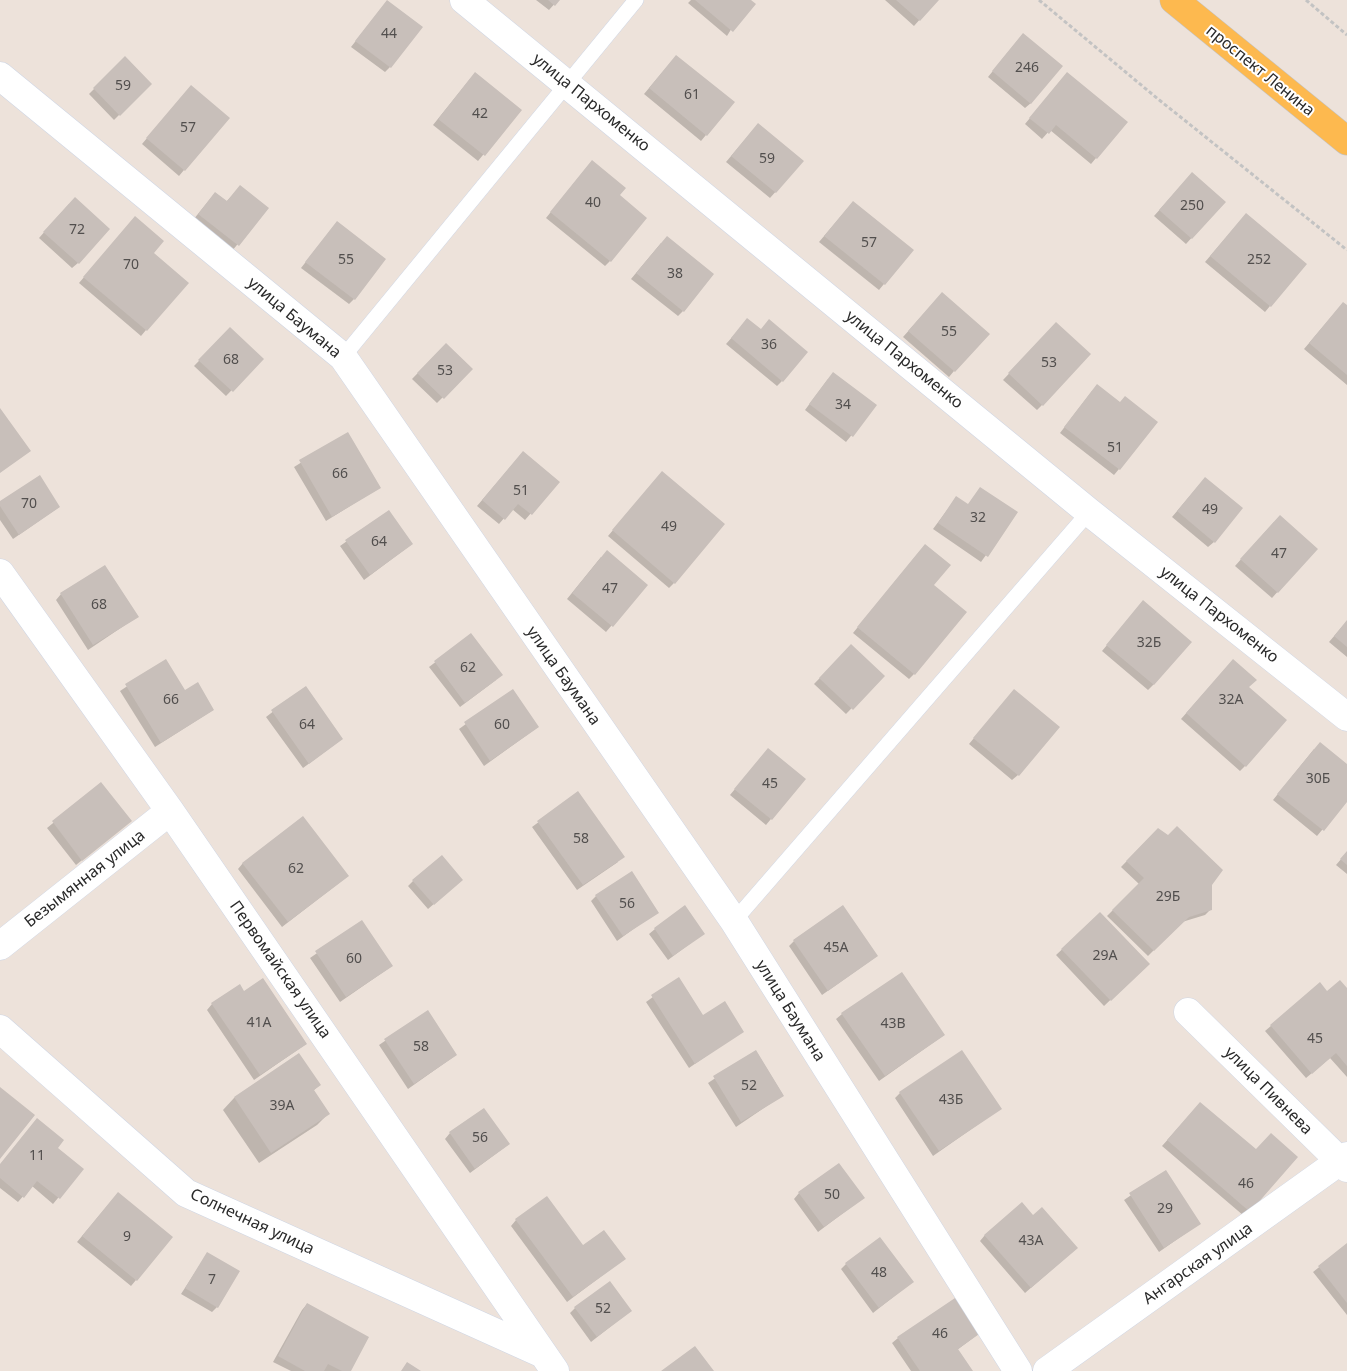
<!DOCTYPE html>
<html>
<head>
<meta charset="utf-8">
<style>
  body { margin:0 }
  canvas { display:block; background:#ede2da }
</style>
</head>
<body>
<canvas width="1347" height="1371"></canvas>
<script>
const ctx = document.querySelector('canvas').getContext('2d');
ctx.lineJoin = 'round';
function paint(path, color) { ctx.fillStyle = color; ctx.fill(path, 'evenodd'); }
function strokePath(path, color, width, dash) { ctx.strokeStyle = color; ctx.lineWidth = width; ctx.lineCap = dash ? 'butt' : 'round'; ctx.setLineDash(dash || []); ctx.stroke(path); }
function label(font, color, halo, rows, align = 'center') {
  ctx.font = font + ' "Noto Sans",sans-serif'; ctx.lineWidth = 4; ctx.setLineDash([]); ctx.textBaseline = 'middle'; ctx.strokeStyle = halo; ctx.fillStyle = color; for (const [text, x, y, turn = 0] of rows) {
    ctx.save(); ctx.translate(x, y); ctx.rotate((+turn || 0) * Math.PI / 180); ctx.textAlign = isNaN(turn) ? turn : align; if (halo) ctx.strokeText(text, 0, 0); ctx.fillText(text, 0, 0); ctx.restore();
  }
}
paint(new Path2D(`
  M 536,0 L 558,0 L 549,10 Z
  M 691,0 L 749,0 L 727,36 L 688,3 Z
  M 885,0 L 937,0 L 914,26 Z
  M 387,1 L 390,67 L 385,72 L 351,47 Z
  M 1018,40 L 1031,103 L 1025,108 L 988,77 Z
  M 125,58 L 150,84 L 114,120 L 89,94 Z
  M 671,62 L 706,135 L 701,141 L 644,94 Z
  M 470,79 L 520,110 L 478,161 L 433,125 Z
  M 1062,79 L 1126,122 L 1091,164 L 1050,130 L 1042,139 L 1025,124 Z
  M 186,92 L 184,170 L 179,176 L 142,144 Z
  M 753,130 L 802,162 L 770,198 L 726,162 Z
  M 587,167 L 619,195 L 610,261 L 605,266 L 546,218 Z
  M 1187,179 L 1224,202 L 1186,244 L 1154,216 Z
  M 240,187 L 267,208 L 232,251 L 193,220 L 215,193 L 226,202 Z
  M 853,202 L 912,250 L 879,290 L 819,242 Z
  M 69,204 L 78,263 L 72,268 L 39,238 Z
  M 1241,220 L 1270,306 L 1265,312 L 1205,262 Z
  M 337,222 L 354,299 L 349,304 L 301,268 Z
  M 130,223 L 152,253 L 146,330 L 141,336 L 79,283 Z
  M 661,243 L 683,311 L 678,316 L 631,279 Z
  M 937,299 L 954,371 L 949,377 L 903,337 Z
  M 1347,306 L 1347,385 L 1304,349 L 1338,309 Z
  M 742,326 L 760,331 L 782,381 L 777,386 L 726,344 Z
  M 230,329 L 262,359 L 226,396 L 194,366 Z
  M 1051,329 L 1042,405 L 1037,410 L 1003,380 Z
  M 446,344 L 471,369 L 437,403 L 412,379 Z
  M 828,379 L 875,406 L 846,442 L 805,410 Z
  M 1092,391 L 1119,469 L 1114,475 L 1060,433 Z
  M 347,434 L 379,488 L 326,521 L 294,467 Z
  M 523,452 L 558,482 L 525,520 L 512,509 L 499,524 L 477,506 Z
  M 657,478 L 674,583 L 669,588 L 608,536 Z
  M 1200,484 L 1214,542 L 1208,547 L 1172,517 Z
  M 956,498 L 967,505 L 1016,513 L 981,562 L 933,529 Z
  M 0,503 L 59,507 L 13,539 L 0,520 Z
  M 388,512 L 412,544 L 364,580 L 340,546 Z
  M 1274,522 L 1316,549 L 1272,598 L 1235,566 Z
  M 920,551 L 933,585 L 914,674 L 909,679 L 853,633 Z
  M 601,557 L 646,585 L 606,632 L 567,599 Z
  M 61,594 L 137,617 L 88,650 L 56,600 Z
  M 1138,608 L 1154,684 L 1148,690 L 1102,651 Z
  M 1347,621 L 1347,657 L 1329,642 Z
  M 471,635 L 496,680 L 460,707 L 429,667 Z
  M 851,646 L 883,676 L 846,714 L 814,684 Z
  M 165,661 L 184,692 L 213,710 L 155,747 L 120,691 Z
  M 1228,666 L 1248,688 L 1245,766 L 1240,771 L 1181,719 Z
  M 305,687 L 342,739 L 303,768 L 266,717 Z
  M 513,690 L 538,727 L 484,766 L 459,729 Z
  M 1009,696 L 1018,775 L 1012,780 L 969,744 Z
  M 1314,749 L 1347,765 L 1347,800 L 1317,836 L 1273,800 Z
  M 763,755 L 804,779 L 766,825 L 730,795 Z
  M 101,784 L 130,821 L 76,865 L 47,828 Z
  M 578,793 L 618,862 L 577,890 L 532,827 Z
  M 1158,829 L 1211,884 L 1211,909 L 1205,915 L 1182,922 L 1148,956 L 1107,916 L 1139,884 L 1121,867 Z
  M 1347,852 L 1347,874 L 1336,865 Z
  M 243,863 L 348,876 L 282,927 L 238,869 Z
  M 413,881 L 456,885 L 428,909 L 408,886 Z
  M 596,896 L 657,912 L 617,941 L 591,901 Z
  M 1100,914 L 1148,964 L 1104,1006 L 1056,955 Z
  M 362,922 L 392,966 L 340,1002 L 310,958 Z
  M 655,929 L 703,934 L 668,960 L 649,934 Z
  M 794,941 L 877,956 L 822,995 L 789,946 Z
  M 678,979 L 703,1016 L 742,1031 L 689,1068 L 646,1002 Z
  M 1320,984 L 1327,992 L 1347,990 L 1347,1077 L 1330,1058 L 1306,1078 L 1265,1031 Z
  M 244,992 L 306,1044 L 254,1080 L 207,1010 L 212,1004 Z
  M 427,1012 L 456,1055 L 408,1089 L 379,1045 Z
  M 842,1014 L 944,1035 L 879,1081 L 836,1019 Z
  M 756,1051 L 783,1095 L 736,1127 L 708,1083 Z
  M 299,1055 L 319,1085 L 313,1091 L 328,1114 L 317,1125 L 259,1163 L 223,1110 L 234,1098 Z
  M 900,1093 L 1000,1109 L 933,1156 L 895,1098 Z
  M 1195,1109 L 1256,1151 L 1296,1157 L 1244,1216 L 1162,1146 Z
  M 450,1133 L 509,1144 L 470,1173 L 445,1139 Z
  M 0,1165 L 82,1169 L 53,1204 L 32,1186 L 18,1202 L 0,1188 Z
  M 1165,1172 L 1199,1224 L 1159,1252 L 1124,1200 Z
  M 799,1193 L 863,1198 L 818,1232 L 794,1199 Z
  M 113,1199 L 136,1280 L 131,1286 L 77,1242 Z
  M 1033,1217 L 1071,1253 L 1025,1293 L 980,1241 L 985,1235 Z
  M 516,1220 L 583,1246 L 624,1259 L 567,1302 L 511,1226 Z
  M 1347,1245 L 1347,1315 L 1313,1272 Z
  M 207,1254 L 217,1307 L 212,1312 L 181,1294 Z
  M 846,1264 L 912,1282 L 873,1313 L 841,1269 Z
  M 307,1304 L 349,1371 L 291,1371 L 273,1362 L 302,1310 Z
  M 575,1308 L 630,1311 L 591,1342 L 570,1313 Z
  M 981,1332 L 957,1350 L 972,1371 L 911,1371 L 892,1343 L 898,1338 Z`), '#0003');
paint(new Path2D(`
  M 387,0 L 423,27 L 391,68 L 355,41 Z
  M 548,0 L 560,0 L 555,6 Z
  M 695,0 L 751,0 L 756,4 L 733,32 Z
  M 896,0 L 939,0 L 920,21 Z
  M 1023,33 L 1063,66 L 1031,104 L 992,71 Z
  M 676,55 L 735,102 L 707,136 L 649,88 Z
  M 125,56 L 152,84 L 120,116 L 93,88 Z
  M 475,72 L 522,110 L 485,156 L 438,119 Z
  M 1067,72 L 1128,122 L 1097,159 L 1056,125 L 1049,134 L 1029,118 Z
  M 191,85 L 230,118 L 185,171 L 146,138 Z
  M 758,123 L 804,161 L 776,193 L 731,156 Z
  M 592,160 L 626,188 L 620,195 L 647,218 L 611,262 L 550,212 Z
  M 1192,172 L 1226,202 L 1192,239 L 1159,210 Z
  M 240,185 L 269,208 L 239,246 L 198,214 L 215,192 L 227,201 Z
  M 75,197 L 110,229 L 79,264 L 43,232 Z
  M 853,201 L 914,250 L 885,285 L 824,236 Z
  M 1246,213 L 1307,264 L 1271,307 L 1210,256 Z
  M 135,216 L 164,241 L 154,253 L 189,283 L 147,331 L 83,277 Z
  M 337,221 L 386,259 L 355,300 L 305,262 Z
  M 667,236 L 714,274 L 684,312 L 636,273 Z
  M 942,292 L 990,334 L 955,372 L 908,331 Z
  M 1343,302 L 1347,305 L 1347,375 L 1309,343 Z
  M 747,318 L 761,329 L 769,319 L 808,352 L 783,382 L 731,338 Z
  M 1056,322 L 1091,354 L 1043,406 L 1008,373 Z
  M 230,327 L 264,359 L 233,392 L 198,360 Z
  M 446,343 L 473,369 L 444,399 L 417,373 Z
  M 833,372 L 877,405 L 853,437 L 809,404 Z
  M 1097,384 L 1120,402 L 1125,396 L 1158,422 L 1120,470 L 1064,427 Z
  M 0,408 L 31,451 L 0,473 Z
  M 348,432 L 381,488 L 332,517 L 299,460 Z
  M 523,451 L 560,482 L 532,515 L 518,504 L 505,520 L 482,500 Z
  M 662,471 L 725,524 L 675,584 L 612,530 Z
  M 40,475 L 60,507 L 19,535 L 0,506 L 0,501 Z
  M 1205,477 L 1243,508 L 1215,543 L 1177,511 Z
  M 980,487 L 1018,512 L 988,557 L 938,523 L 956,496 L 968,504 Z
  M 389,510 L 413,544 L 370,575 L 345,540 Z
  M 1280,515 L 1318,549 L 1278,593 L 1240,559 Z
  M 925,544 L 951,565 L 934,585 L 967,612 L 915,675 L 857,627 Z
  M 607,550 L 648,585 L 613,627 L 572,593 Z
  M 105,565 L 139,617 L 93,645 L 60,593 Z
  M 1143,600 L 1192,642 L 1154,685 L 1106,645 Z
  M 1347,620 L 1347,647 L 1334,636 Z
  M 471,633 L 503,675 L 465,703 L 434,661 Z
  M 851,644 L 885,676 L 853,710 L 819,678 Z
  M 166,659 L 185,690 L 198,682 L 214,710 L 161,743 L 125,684 Z
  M 1233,659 L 1257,680 L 1249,687 L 1287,720 L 1246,767 L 1186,713 Z
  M 306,686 L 343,739 L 309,764 L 271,710 Z
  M 513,689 L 539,727 L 490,761 L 464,722 Z
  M 1014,689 L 1060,727 L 1019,776 L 973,738 Z
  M 1320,742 L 1347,764 L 1347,802 L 1324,831 L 1277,794 Z
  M 768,748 L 806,779 L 772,820 L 734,789 Z
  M 101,782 L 132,821 L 82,861 L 52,821 Z
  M 578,791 L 625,857 L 583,885 L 537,821 Z
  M 303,816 L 349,876 L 288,922 L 242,863 Z
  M 1177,826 L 1223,870 L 1212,885 L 1212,910 L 1189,917 L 1154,951 L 1112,910 L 1144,878 L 1126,861 L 1158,828 L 1168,835 Z
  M 1347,851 L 1347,865 L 1340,859 Z
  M 442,855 L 463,880 L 434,905 L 412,880 Z
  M 632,871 L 659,913 L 623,936 L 595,895 Z
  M 685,905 L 705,934 L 673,956 L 654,928 Z
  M 843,905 L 878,956 L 828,991 L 793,940 Z
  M 1100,912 L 1150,964 L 1111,1001 L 1061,949 Z
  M 362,920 L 393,966 L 346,997 L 315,951 Z
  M 902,972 L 945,1035 L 885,1076 L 841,1013 Z
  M 679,977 L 703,1015 L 725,1001 L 744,1032 L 695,1064 L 651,995 Z
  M 263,978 L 307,1044 L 260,1075 L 211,1003 L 240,984 L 244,991 Z
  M 1340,980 L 1347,988 L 1347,1066 L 1336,1053 L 1312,1074 L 1270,1025 L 1320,982 L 1327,991 Z
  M 428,1010 L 457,1055 L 414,1084 L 384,1039 Z
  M 756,1050 L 784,1096 L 741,1122 L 713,1076 Z
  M 962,1050 L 1002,1109 L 939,1151 L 899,1092 Z
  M 299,1053 L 321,1085 L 314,1090 L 330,1114 L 271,1153 L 234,1097 Z
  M 0,1087 L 35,1115 L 0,1159 Z
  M 1200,1102 L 1256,1149 L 1271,1133 L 1298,1157 L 1250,1212 L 1167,1140 Z
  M 484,1108 L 510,1144 L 475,1169 L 449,1132 Z
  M 37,1118 L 64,1140 L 58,1148 L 84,1169 L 60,1199 L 37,1181 L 24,1198 L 0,1178 L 0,1164 Z
  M 839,1163 L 865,1198 L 824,1227 L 798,1192 Z
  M 1166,1170 L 1201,1224 L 1164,1248 L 1129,1193 Z
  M 118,1192 L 173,1237 L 137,1281 L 82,1236 Z
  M 547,1196 L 583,1245 L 604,1230 L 626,1259 L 573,1297 L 515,1219 Z
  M 1022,1202 L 1033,1215 L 1042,1207 L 1078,1248 L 1031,1288 L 984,1235 Z
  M 880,1237 L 914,1282 L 879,1308 L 845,1263 Z
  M 1347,1243 L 1347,1303 L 1318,1266 Z
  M 207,1252 L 240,1271 L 218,1308 L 185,1288 Z
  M 610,1281 L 632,1311 L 597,1337 L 574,1307 Z
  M 958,1296 L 982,1332 L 958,1349 L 973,1371 L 920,1371 L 897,1337 Z
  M 307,1303 L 369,1337 L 351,1371 L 342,1371 L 328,1364 L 324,1371 L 305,1371 L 278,1356 Z
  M 695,1346 L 714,1371 L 661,1371 Z
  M 407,1362 L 421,1371 L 401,1371 Z`), '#c8bfba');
const lane = new Path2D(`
  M 343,357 L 636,0
  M 734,921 L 1089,512`);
const street = new Path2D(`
  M 464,0 L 1089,512 L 1347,717
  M 0,76 L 343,357 L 734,921 L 1018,1371
  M 0,573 L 170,811 L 555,1371
  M 0,946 L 170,811
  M 1188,1012 L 1347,1168
  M 0,1029 L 186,1193 L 543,1354
  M 1047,1371 L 1347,1156`);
const primary = new Path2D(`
  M 1174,0 L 1347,141`);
strokePath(lane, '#cfd6e4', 16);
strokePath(street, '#cfd6e4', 29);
strokePath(primary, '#c3c3c3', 29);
strokePath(new Path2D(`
  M 1039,0 L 1158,99 L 1347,250
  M 1306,0 L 1347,35`), '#c3c3c3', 3, [4, 2.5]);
strokePath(lane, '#fff', 15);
strokePath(street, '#fff', 28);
strokePath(primary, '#fdb94f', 28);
label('14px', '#524f4e', null, [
  ["44",389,34],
  ["246",1027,68],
  ["59",123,86],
  ["61",692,95],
  ["42",480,114],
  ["57",188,128],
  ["59",767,159],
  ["40",593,203],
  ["250",1192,206],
  ["72",77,230],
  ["57",869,243],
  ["55",346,260],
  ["252",1259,260],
  ["70",131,265],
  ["38",675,274],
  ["55",949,332],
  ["36",769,345],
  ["68",231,360],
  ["53",1049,363],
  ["53",445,371],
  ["34",843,405],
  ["51",1115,448],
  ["66",340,474],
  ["51",521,491],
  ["70",29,504],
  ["49",1210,510],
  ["32",978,518],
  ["49",669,527],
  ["64",379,542],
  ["47",1279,554],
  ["47",610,589],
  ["68",99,605],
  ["32Б",1149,643],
  ["62",468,668],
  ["66",171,700],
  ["32А",1231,700],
  ["64",307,725],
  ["60",502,725],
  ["30Б",1318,779],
  ["45",770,784],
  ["58",581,839],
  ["62",296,869],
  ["29Б",1168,897],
  ["56",627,904],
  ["45А",836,948],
  ["29А",1105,956],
  ["60",354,959],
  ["41А",259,1023],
  ["43В",893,1024],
  ["45",1315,1039],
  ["58",421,1047],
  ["52",749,1086],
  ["43Б",951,1100],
  ["39А",282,1106],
  ["56",480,1138],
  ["11",37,1156],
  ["46",1246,1184],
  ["50",832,1195],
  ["29",1165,1209],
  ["9",127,1237],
  ["43А",1031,1241],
  ["48",879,1273],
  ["7",212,1280],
  ["52",603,1309],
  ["46",940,1334]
]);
label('16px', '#2a2a2a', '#fff', [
  ["проспект Ленина",1260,71,39],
  ["улица Пархоменко",591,103,39],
  ["улица Баумана",294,318,40],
  ["улица Пархоменко",904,360,39],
  ["улица Пархоменко",1219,615,38],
  ["улица Баумана",563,676,55],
  ["Безымянная улица",85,879,-38],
  ["Первомайская улица",280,970,55],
  ["улица Баумана",790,1011,58],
  ["улица Пивнева",1268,1091,45],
  ["Солнечная улица",252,1222,25],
  ["Ангарская улица",1198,1264,-35]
]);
</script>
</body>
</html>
